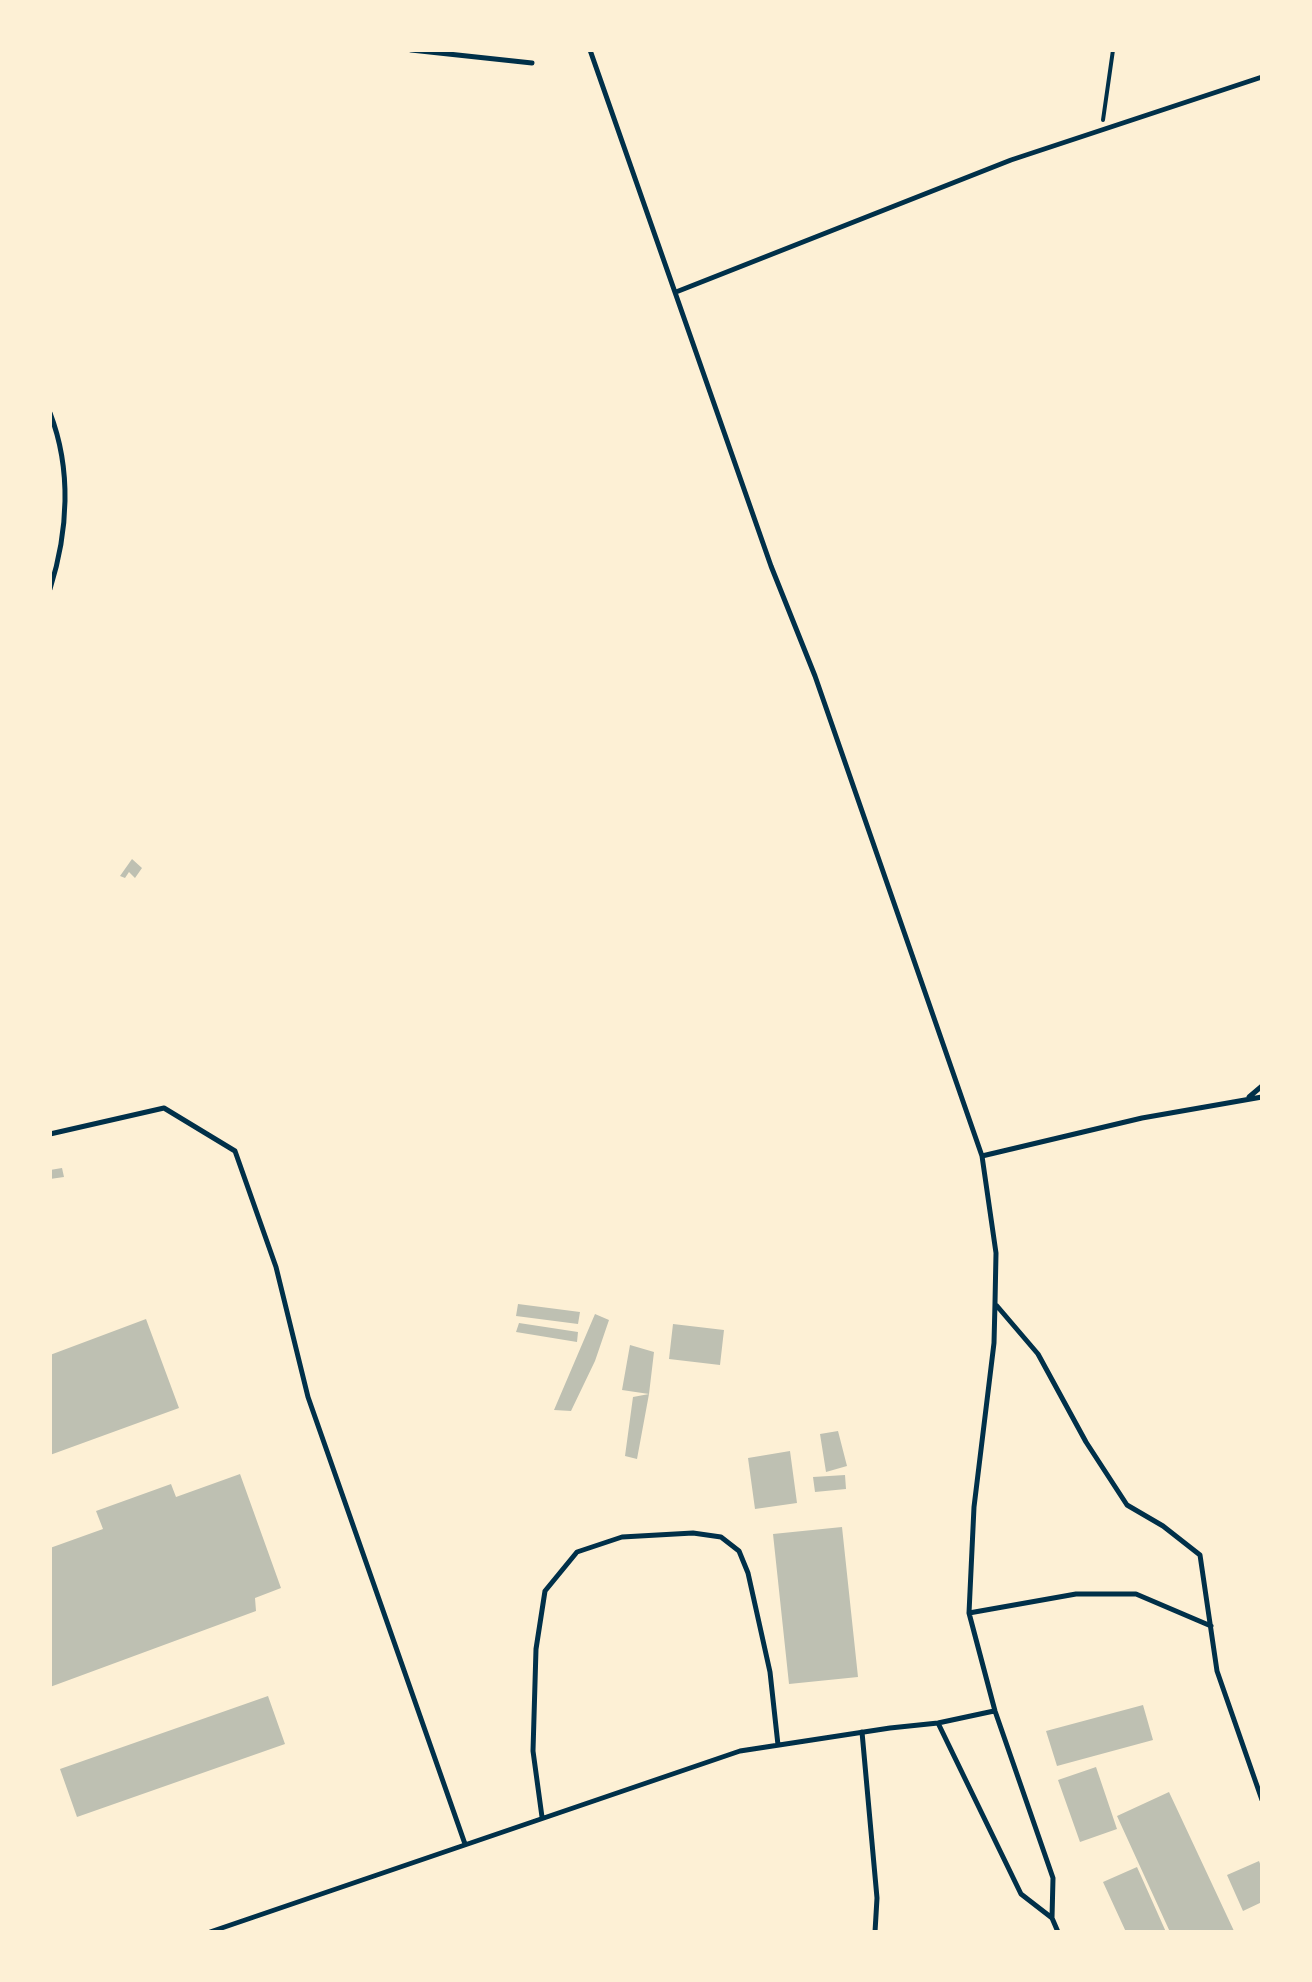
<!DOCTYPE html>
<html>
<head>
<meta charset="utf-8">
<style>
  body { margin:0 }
  #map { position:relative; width:1312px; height:1982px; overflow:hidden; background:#fdf0d5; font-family:"DM Sans",sans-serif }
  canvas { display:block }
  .frame { position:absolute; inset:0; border:52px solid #fdf0d5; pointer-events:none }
</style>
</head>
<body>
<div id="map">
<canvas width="1312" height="1982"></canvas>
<div class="frame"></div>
</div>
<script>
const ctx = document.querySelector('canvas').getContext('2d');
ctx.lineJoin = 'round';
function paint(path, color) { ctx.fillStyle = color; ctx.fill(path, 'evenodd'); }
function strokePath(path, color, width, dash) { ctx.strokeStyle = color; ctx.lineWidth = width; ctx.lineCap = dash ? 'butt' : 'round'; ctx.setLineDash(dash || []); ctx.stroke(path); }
paint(new Path2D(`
  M 132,859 L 142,868 L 135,878 L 129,872 L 125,878 L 120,876 Z
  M 62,1168 L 64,1177 L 50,1179 L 50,1170 Z
  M 518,1304 L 580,1312 L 578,1324 L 516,1316 Z
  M 595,1314 L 609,1320 L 595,1361 L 571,1411 L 554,1410 Z
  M 146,1319 L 179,1408 L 50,1455 L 50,1355 Z
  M 519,1323 L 578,1332 L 577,1342 L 516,1332 Z
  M 673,1324 L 724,1330 L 720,1365 L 669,1359 Z
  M 630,1345 L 654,1352 L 649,1394 L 637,1459 L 625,1456 L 633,1397 L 649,1394 L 622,1390 Z
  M 838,1431 L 847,1466 L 826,1472 L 820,1434 Z
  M 790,1451 L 797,1503 L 755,1509 L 748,1458 Z
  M 240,1474 L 281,1588 L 255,1598 L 256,1611 L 50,1687 L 50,1548 L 103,1529 L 96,1511 L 171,1484 L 176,1497 Z
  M 845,1475 L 846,1489 L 815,1492 L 813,1477 Z
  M 842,1527 L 858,1677 L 789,1684 L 773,1534 Z
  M 268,1696 L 285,1744 L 77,1817 L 60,1769 Z
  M 1143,1705 L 1153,1740 L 1057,1766 L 1046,1731 Z
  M 1096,1767 L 1117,1829 L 1080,1842 L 1058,1780 Z
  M 1169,1792 L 1234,1931 L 1231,1932 L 1170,1932 L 1117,1816 Z
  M 1259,1861 L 1262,1869 L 1262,1902 L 1243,1911 L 1227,1875 Z
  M 1137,1867 L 1166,1932 L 1126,1932 L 1103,1882 Z`), '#bec0b2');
strokePath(new Path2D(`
  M 1103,120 L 1113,50`), '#003049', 4);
strokePath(new Path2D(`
  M 411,50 L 532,63
  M 590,50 L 771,566 L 815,676 L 982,1156 L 996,1253 L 995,1303 L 994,1343 L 974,1507 L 969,1613 L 995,1711 L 1053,1878 L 1052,1918 L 1058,1932
  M 676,292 L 1011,160 L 1262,77
  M 50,413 C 72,470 68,532 50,589
  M 1249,1097 L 1262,1086
  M 50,1134 L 164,1108 L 235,1151 L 276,1267 L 308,1397 L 465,1844
  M 982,1156 L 1142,1118 L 1262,1097
  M 997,1306 L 1038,1354 L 1086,1442 L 1127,1505 L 1163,1526 L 1200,1555 L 1217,1671 L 1262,1800
  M 969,1613 L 1076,1594 L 1136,1594 L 1211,1626
  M 938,1723 L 1021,1894 L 1052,1918
  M 862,1732 L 877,1898 L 875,1932
  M 542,1817 L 533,1751 L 536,1649 L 545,1591 L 577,1552 L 622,1537 L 693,1533 L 721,1537 L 739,1551 L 748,1573 L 770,1672 L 778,1745
  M 210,1932 L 740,1751 L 890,1728 L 938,1723 L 994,1711`), '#003049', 5);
</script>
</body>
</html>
